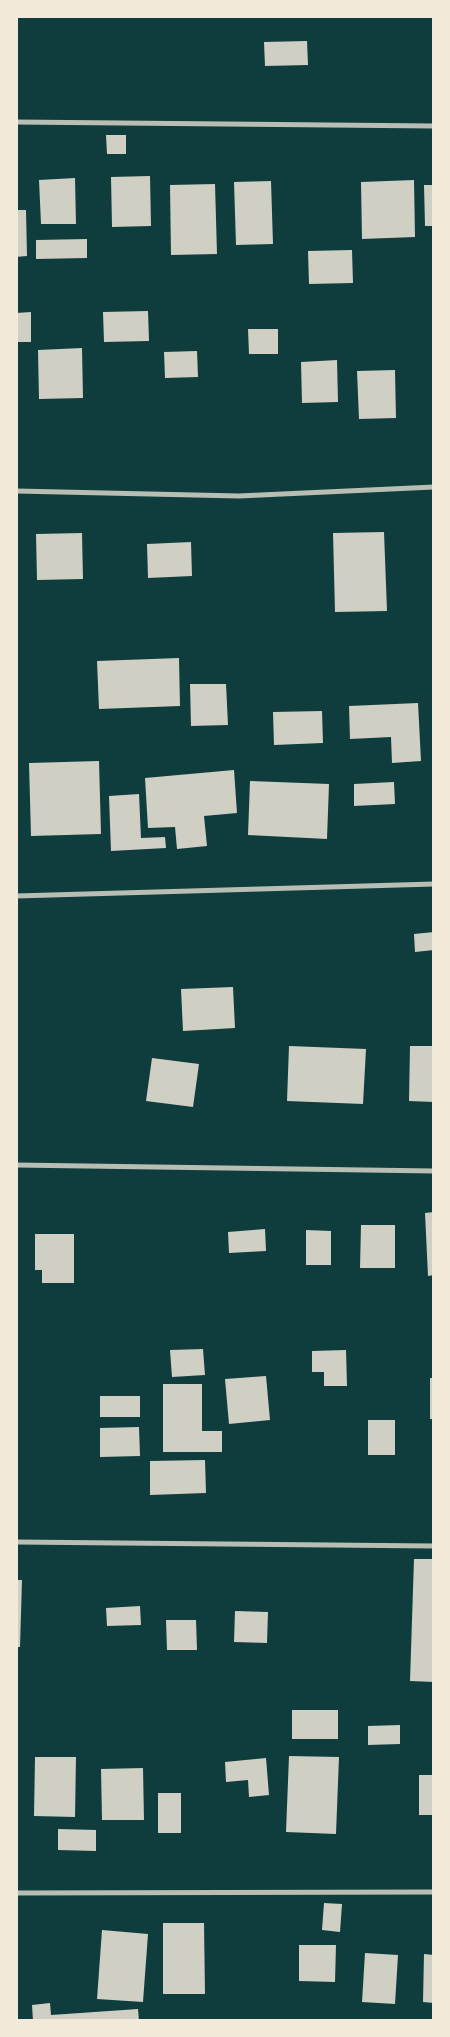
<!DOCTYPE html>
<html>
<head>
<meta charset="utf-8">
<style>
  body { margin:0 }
  #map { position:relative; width:450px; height:2037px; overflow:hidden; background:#0f3d3e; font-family:"Times New Roman",serif }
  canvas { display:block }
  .frame { position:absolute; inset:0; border:18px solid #f1e9da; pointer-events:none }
</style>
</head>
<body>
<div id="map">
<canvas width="450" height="2037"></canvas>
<div class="frame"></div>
</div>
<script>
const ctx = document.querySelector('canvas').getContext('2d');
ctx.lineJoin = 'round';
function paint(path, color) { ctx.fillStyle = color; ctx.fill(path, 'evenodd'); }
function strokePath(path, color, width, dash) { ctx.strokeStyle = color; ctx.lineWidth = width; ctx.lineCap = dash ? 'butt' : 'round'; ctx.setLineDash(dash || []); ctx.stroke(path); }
paint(new Path2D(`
  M 307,41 L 308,65 L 265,66 L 264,42 Z
  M 106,135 L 126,135 L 126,154 L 107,154 Z
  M 150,176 L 151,226 L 112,227 L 111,177 Z
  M 75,178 L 76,224 L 41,224 L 39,180 Z
  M 414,180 L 415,237 L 362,239 L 361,182 Z
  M 271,181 L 273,244 L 236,245 L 234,182 Z
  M 215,184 L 217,254 L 171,255 L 170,185 Z
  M 424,185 L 434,185 L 434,226 L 425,226 Z
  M 16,210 L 26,210 L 27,256 L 16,257 Z
  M 87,239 L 87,258 L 36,259 L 36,240 Z
  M 352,250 L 353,283 L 309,284 L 308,251 Z
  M 148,311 L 149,341 L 104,342 L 103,312 Z
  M 31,312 L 31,342 L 16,342 L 16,313 Z
  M 248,329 L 278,329 L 278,354 L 249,354 Z
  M 82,348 L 83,398 L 39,399 L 38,350 Z
  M 197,351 L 198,377 L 165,378 L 164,352 Z
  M 337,360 L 338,402 L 302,403 L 301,362 Z
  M 395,370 L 396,418 L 359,419 L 357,371 Z
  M 384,532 L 387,611 L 335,612 L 333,533 Z
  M 82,533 L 83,579 L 37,580 L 36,534 Z
  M 191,542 L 192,576 L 148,578 L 147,544 Z
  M 179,658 L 180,706 L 99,709 L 97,661 Z
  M 190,684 L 226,684 L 228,725 L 191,726 Z
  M 418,703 L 421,761 L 392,763 L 391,737 L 350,739 L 349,706 Z
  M 322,711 L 323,743 L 274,745 L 273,712 Z
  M 99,761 L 101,834 L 31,836 L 29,763 Z
  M 234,770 L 237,813 L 204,816 L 207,846 L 177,849 L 175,827 L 148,828 L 145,778 Z
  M 250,781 L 329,784 L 327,839 L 248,835 Z
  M 394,782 L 395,804 L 354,806 L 354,784 Z
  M 139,794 L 141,838 L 165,837 L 166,848 L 111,851 L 109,796 Z
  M 434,932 L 434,950 L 415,952 L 414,934 Z
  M 233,987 L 235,1028 L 183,1031 L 181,989 Z
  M 289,1046 L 366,1049 L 363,1104 L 287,1101 Z
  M 410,1046 L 434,1046 L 434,1102 L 409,1101 Z
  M 152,1058 L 199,1064 L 193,1107 L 146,1101 Z
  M 434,1212 L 434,1275 L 428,1276 L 425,1213 Z
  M 361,1225 L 395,1225 L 395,1268 L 360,1268 Z
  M 265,1229 L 266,1251 L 229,1253 L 228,1232 Z
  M 306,1230 L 331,1231 L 331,1265 L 306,1265 Z
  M 35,1234 L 74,1234 L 74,1283 L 42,1283 L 42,1270 L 35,1270 Z
  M 203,1349 L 205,1375 L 172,1377 L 170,1350 Z
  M 346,1350 L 347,1386 L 324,1386 L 324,1372 L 312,1372 L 312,1351 Z
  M 266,1376 L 270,1420 L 229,1424 L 225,1379 Z
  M 430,1378 L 434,1378 L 434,1419 L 430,1419 Z
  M 163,1384 L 202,1384 L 202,1431 L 222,1431 L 222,1452 L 163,1452 Z
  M 100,1396 L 140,1396 L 140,1417 L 100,1417 Z
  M 368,1420 L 395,1420 L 395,1455 L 368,1455 Z
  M 139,1427 L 140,1456 L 100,1457 L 100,1428 Z
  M 205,1460 L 206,1493 L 150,1495 L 150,1461 Z
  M 414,1559 L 434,1559 L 434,1682 L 410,1681 Z
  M 16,1580 L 22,1580 L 20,1647 L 16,1647 Z
  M 140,1606 L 141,1625 L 107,1626 L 106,1608 Z
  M 235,1611 L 268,1612 L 267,1643 L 234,1642 Z
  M 166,1620 L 196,1620 L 197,1650 L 167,1650 Z
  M 292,1710 L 338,1710 L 338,1739 L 292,1739 Z
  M 400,1725 L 400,1744 L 368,1745 L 368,1726 Z
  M 289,1756 L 339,1757 L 336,1834 L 286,1832 Z
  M 35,1757 L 76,1757 L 75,1817 L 34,1816 Z
  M 266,1758 L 269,1795 L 249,1797 L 248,1780 L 226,1782 L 225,1762 Z
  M 143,1768 L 144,1820 L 102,1820 L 101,1769 Z
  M 419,1775 L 434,1775 L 434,1815 L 419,1815 Z
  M 158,1793 L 181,1793 L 181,1833 L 158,1833 Z
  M 58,1829 L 96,1830 L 96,1851 L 58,1850 Z
  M 324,1903 L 342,1904 L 340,1932 L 322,1930 Z
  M 163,1923 L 204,1923 L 205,1994 L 163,1994 Z
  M 102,1930 L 148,1934 L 143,2002 L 97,1999 Z
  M 299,1945 L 336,1945 L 335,1982 L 299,1981 Z
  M 365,1953 L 398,1955 L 395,2004 L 362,2002 Z
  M 424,1954 L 434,1955 L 434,2003 L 423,2002 Z
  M 50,2003 L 51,2015 L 138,2009 L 139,2021 L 33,2021 L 32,2005 Z`), '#cfcfc3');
strokePath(new Path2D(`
  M 16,122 L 434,126
  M 16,491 L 239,496 L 434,487
  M 16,896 L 434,884
  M 16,1165 L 434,1171
  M 16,1542 L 434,1546
  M 16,1893 L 434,1892`), '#b8beb3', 5);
</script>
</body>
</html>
